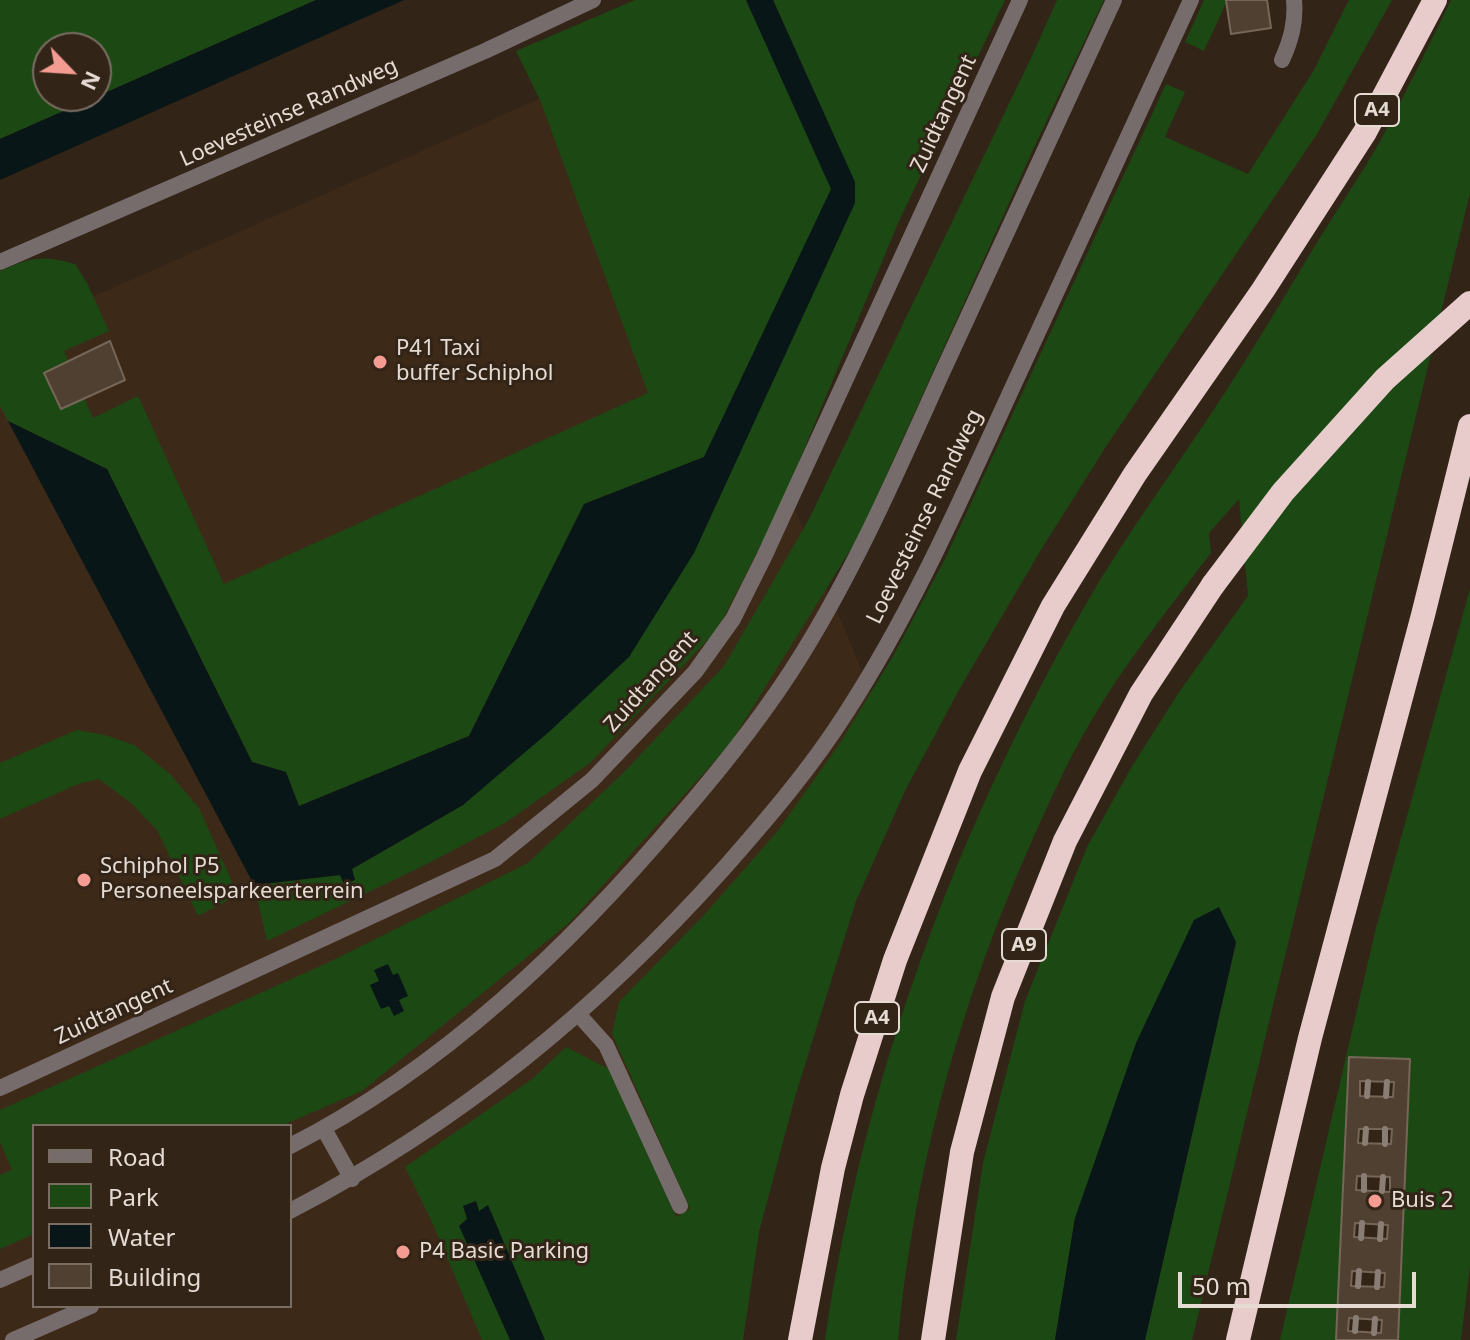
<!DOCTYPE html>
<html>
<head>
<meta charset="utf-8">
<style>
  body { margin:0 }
  #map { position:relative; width:1470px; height:1340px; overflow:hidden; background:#332418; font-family:"Noto Sans",sans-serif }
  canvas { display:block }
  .legend { position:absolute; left:32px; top:1124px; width:260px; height:184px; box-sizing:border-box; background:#332418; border:2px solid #7a6d63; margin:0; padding:10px 14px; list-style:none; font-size:24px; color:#e5dbd3 }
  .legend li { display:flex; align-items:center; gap:16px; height:40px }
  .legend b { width:40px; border:2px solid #7a6d63 }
  .north { position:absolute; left:32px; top:32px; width:80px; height:80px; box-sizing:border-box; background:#332418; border:2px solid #7a6d63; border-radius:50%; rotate:115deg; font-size:22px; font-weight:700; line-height:32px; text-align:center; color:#e5dbd3 }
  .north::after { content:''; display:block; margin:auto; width:28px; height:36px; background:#f59c92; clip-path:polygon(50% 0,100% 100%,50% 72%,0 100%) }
  .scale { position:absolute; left:1178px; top:1272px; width:238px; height:36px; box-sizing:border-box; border:4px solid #e5dbd3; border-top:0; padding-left:10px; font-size:24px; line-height:28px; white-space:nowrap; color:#e5dbd3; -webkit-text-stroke:6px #332418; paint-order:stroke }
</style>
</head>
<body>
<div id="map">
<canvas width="1470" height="1340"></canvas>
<ul class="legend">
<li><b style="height:10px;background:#776c6c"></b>Road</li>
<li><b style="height:22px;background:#1c4813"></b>Park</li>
<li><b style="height:22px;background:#081617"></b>Water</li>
<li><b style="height:22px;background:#4f4032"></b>Building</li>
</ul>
<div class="north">N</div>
<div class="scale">50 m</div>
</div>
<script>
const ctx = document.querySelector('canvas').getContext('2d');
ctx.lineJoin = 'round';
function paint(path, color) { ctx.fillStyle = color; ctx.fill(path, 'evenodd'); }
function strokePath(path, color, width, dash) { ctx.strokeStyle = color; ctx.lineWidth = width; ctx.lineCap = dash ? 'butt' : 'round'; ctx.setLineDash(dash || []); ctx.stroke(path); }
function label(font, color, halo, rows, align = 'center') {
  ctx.font = font + ' "Noto Sans",sans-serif'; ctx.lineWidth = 6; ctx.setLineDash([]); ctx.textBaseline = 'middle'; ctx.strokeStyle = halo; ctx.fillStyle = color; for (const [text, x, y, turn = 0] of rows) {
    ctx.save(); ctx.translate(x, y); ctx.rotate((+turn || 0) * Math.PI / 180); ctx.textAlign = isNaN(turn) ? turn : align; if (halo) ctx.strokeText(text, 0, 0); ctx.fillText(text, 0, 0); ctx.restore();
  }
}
paint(new Path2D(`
  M 611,67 L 899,760 L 831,960 L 759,1232 L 743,1340 L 0,1340 L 0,338 ZM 34,1126 L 290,1126 L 290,1306 L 34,1306 Z`), '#3d2918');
paint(new Path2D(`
  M 0,0 L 316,0 L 0,139 ZM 48,48 L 96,48 L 96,96 L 48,96 Z
  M 635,0 L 746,0 L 832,189 L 704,457 L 584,504 L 469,736 L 299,806 L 286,772 L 252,762 L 107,469 L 8,421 L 0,406 L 0,271 C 32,257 41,255 75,264 L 87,283 L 109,331 L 64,351 L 93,418 L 138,396 L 224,584 L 648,393 L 540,100 L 516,51 Z
  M 773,0 L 1005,0 L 899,221 L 778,512 L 717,630 L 590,763 L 505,823 L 425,865 L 267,941 L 254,885 L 340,875 L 344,884 L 354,880 L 352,869 L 463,805 L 629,657 L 854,182 Z
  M 1057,0 L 1104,0 L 1037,141 L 859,536 L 730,744 L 569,923 L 362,1091 L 281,1126 L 34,1126 L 34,1234 L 0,1249 L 0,1175 L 12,1170 L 0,1142 L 0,1110 L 327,963 L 528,863 L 623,773 L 724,666 L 809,519 L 1030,60 Z
  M 1204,0 L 1226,0 L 1226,3 L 1204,51 L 1185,42 Z
  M 1349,0 L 1392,0 L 1317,134 L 1107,445 L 1039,553 L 960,688 L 905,791 L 856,901 L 795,1097 L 759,1232 L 743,1340 L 482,1340 L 431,1220 L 405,1167 L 532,1079 L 566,1047 L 609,1069 L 676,1217 L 690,1209 L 612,1034 L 619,1002 L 704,915 L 776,833 L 840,743 L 893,656 L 945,559 L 1166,84 L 1185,92 L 1165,137 L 1248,174 L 1314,70 Z
  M 1451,0 L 1470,0 L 1470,193 L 1192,1340 L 1145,1340 L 1236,943 L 1075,1218 L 1055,1340 L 956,1340 L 983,1163 L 1025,1001 L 1087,847 L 1131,768 L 1179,692 L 1248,596 L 1239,499 L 1209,533 L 1211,553 C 1169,608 1126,662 1091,721 C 1063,769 1040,822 1018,873 C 955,1022 913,1179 898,1340 L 825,1340 C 863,1082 954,835 1083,609 C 1128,530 1183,459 1231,383 C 1262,335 1291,285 1321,236 C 1342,202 1365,169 1384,134 C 1407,90 1429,45 1451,0 Z
  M 1470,589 L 1470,1266 L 1461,1340 L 1398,1340 L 1410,1059 L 1350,1058 L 1336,1340 L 1280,1340 L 1376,928 Z
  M 77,730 L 105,735 L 134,745 L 170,774 L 199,808 L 238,895 L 198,916 L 157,830 L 132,804 L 99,779 L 78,784 L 0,819 L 0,763 Z`), '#1c4813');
paint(new Path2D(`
  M 316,0 L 404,0 L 0,180 L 0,139 Z
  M 746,0 L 773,0 L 855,182 L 855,203 L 694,553 L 629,657 L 550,731 L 463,805 L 352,869 L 355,880 L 344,884 L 340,875 L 254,885 L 8,421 L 107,469 L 252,762 L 286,772 L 299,806 L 469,736 L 584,504 L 704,457 L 831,189 Z
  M 1219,907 L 1236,942 L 1145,1340 L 1055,1340 L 1075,1218 L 1136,1043 L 1194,920 Z
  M 388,964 L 393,975 L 398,973 L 408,996 L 399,1000 L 404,1011 L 394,1016 L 389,1006 L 381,1009 L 370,985 L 379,981 L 374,970 Z
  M 476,1201 L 479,1211 L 488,1205 L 545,1340 L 510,1340 L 459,1226 L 467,1219 L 463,1206 Z`), '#081617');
const building = new Path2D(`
  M 1226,0 L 1267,0 L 1271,28 L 1231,34 Z
  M 110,341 L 125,380 L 61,409 L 44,373 Z
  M 1349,1057 L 1410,1059 L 1398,1340 L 1336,1340 ZM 1360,1081 L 1394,1082 L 1393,1097 L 1360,1096 ZM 1359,1129 L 1392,1129 L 1391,1144 L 1358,1143 ZM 1357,1176 L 1390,1177 L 1390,1192 L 1356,1190 ZM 1355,1223 L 1388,1225 L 1387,1239 L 1354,1237 ZM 1352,1271 L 1385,1273 L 1384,1287 L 1351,1286 ZM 1349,1318 L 1382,1320 L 1381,1333 L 1348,1331 Z`);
paint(building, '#4f4032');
strokePath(building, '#766657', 2);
strokePath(new Path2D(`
  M 1282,60 C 1291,40 1296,22 1294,0
  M 579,1015 L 606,1045 L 680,1206
  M 0,1088 L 495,859 L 592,780 L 695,672 L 733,619 L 764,557 L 1020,0
  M 324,1129 L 352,1179`), '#776c6c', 16);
strokePath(new Path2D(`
  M 0,262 L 485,51 L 593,0`), '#776c6c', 16);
strokePath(new Path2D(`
  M 290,1146 C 443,1068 570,946 680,816 C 724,765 767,711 802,654 C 857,565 898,470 941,375 C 999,250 1056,125 1114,0
  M 290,1211 C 461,1122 598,1009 726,866 C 769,817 811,768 846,713 C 911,613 959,504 1009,395 C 1069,264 1130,132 1191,0
  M 0,1280 L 34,1265
  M 13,1340 L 91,1306`), '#776c6c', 16);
strokePath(new Path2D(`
  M 800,1340 L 833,1168 L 852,1095 L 895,960 L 970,771 L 1053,606 L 1135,474 L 1263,290 L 1365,132 L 1435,0
  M 933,1340 L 962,1152 L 1003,997 L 1065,841 L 1141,694 L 1213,585
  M 1238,1340 L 1310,1038 L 1423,615 L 1470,426`), '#e7cccb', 24);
strokePath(new Path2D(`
  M 1367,1096 L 1368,1082
  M 1386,1096 L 1387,1082
  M 1365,1143 L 1366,1129
  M 1385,1144 L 1385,1129
  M 1364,1190 L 1364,1176
  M 1382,1191 L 1383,1177
  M 1361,1238 L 1362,1223
  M 1380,1239 L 1381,1224
  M 1358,1286 L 1359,1271
  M 1377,1287 L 1378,1272
  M 1355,1331 L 1356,1318
  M 1374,1333 L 1375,1319`), '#8a7d73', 6);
strokePath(new Path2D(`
  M 1213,585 L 1283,492 L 1385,379 L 1470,303`), '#e7cccb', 24);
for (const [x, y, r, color] of [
  [380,362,8,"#f59c92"],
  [84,880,8,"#f59c92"],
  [1375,1201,8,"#f59c92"],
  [403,1252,8,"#f59c92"]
]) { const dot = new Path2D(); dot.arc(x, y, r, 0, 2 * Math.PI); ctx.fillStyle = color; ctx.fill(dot); strokePath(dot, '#332418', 3); }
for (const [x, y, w] of [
  [1377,110,44],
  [1024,945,44],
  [877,1018,44]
]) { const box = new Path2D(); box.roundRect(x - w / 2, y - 16, w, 32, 6); ctx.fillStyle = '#332418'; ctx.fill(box); strokePath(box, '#e5dbd3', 2); }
label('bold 20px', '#e5dbd3', null, [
  ["A4",1377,110],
  ["A9",1024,945],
  ["A4",877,1018]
]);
label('22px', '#e5dbd3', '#332418', [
  ["Loevesteinse Randweg",289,113,-24],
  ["Zuidtangent",944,114,-65],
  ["Loevesteinse Randweg",925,517,-64],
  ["Zuidtangent",651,682,-48],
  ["Zuidtangent",114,1012,-25]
]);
label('22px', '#e5dbd3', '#332418', [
  ["P41 Taxi",396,349],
  ["buffer Schiphol",396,374],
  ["Schiphol P5",100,867],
  ["Personeelsparkeerterrein",100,892],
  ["Buis 2",1391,1201],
  ["P4 Basic Parking",419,1252]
], 'left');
</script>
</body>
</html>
